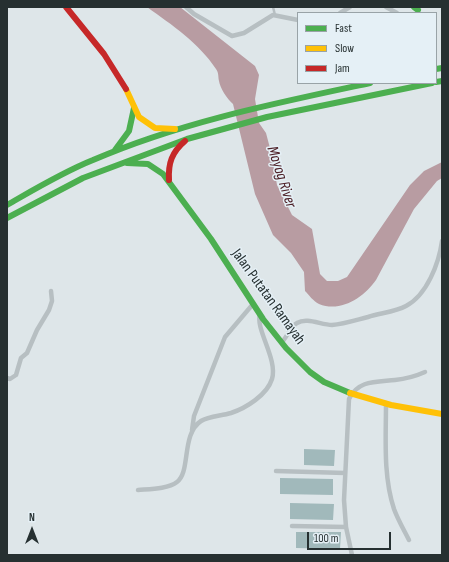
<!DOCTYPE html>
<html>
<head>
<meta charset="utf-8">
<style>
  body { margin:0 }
  #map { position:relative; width:449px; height:562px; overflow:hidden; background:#dee6e9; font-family:"Sofia Sans Condensed",sans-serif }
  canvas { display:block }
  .frame { position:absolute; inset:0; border:8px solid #263031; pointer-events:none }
  .legend { position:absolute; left:297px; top:12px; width:140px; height:72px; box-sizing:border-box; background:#e5f0f6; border:1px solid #99a3a7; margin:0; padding:5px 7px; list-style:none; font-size:12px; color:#263031 }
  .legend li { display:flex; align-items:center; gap:8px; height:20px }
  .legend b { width:20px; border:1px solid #99a3a7 }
  .north { position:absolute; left:12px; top:510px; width:40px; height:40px; -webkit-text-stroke:3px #e5f0f6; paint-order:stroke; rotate:0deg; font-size:11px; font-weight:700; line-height:16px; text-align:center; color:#263031 }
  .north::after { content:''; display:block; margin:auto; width:14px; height:18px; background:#263031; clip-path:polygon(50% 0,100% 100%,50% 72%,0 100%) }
  .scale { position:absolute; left:307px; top:532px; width:84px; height:18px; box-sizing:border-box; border:2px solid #263031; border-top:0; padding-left:5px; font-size:12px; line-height:14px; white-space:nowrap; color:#263031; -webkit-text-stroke:3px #e5f0f6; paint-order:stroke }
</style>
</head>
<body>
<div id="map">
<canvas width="449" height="562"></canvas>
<div class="frame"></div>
<ul class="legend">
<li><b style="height:5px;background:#4caf50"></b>Fast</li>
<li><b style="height:5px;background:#ffc107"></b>Slow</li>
<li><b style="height:5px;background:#c62828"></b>Jam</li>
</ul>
<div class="north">N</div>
<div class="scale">100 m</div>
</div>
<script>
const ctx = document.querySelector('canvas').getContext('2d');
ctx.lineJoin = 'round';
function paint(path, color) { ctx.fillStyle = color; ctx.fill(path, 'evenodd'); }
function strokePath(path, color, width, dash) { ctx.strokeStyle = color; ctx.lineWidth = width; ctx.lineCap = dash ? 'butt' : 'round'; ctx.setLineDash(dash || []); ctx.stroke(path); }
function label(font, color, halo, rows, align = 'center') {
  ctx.font = font + ' "Sofia Sans Condensed",sans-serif'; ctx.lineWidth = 3; ctx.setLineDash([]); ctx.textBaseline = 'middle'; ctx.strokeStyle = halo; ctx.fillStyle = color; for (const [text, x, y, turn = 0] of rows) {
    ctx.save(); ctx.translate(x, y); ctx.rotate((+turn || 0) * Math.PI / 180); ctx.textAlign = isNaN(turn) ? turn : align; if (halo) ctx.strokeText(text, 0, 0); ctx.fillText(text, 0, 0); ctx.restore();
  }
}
paint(new Path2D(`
  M 147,7 L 180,7 L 255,66 L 259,75 L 255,99 L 259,123 L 266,133 L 271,152 L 277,185 L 292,215 L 312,229 L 320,274 L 327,281 L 338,281 L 347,277 L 410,185 L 424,171 L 442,162 L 442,178 L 437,181 L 414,209 L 376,280 C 364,297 341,313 319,304 C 313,301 309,295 305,291 L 304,272 L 291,253 L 273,235 L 255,194 L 233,104 C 227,99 220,88 219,81 C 218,77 219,73 216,69 C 199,43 172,25 147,7 Z`), '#b89ca2');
paint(new Path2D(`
  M 304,449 L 335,450 L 334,466 L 304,465 Z
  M 280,478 L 333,479 L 333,495 L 280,494 Z
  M 290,503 L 334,504 L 333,520 L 290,519 Z
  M 296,532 L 341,532 L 340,549 L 296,548 Z`), '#a1b9bb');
strokePath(new Path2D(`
  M 273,7 L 275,15`), '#b7bfc2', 2.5);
strokePath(new Path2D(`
  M 186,7 L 194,14 L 232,36 L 244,33 L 273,15 L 298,20
  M 386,7 L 397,13
  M 340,13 L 350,7
  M 282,342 C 287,337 291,326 297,323 C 307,317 321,325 332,325 C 344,324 356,320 368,317 C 380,313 395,312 406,306 C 427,295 439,263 442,241
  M 7,378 L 10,379 L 16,375 L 21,358 L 27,353 L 37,330 L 49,310 L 52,301 L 51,291
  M 386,403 C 386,438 383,476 394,509 C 398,520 404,530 409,540
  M 192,430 L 194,416 L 225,337 L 253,304
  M 276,471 L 345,473
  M 138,490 C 150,489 168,489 177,482 C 191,472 181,434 201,421 C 209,416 221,416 231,413 C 246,408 267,395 272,379 C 278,359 255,329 260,314
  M 292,526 L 346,527
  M 352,555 L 346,527 L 344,500 L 349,399 C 358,380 376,382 395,380 C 405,379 416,376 425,372`), '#b7bfc2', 4.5);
strokePath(new Path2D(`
  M 414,7 L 418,10
  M 436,69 L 442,68
  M 436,82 L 442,81
  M 115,150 L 129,131 L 134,108
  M 127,163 L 148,164 L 163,174 L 211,239 L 263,319 L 286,348 L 310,372 L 324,382 L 350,393
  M 7,205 C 35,189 63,172 93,160 C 181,122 276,103 370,83
  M 7,218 L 83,178 L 187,139 L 267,117 L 432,83`), '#4caf50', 6);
strokePath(new Path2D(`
  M 126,89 L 139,117 L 155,128 L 175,129
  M 350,393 L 391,405 L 442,414`), '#ffc107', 6);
strokePath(new Path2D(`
  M 66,7 L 104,54 L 126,89
  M 169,180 C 168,163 172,152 185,141`), '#c62828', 6);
label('15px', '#263031', '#e5f0f6', [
  ["Jalan Putatan Ramayah",268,297,54]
]);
label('italic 16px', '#4e2128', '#e5f0f6', [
  ["Moyog River",281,177,72]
]);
</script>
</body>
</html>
